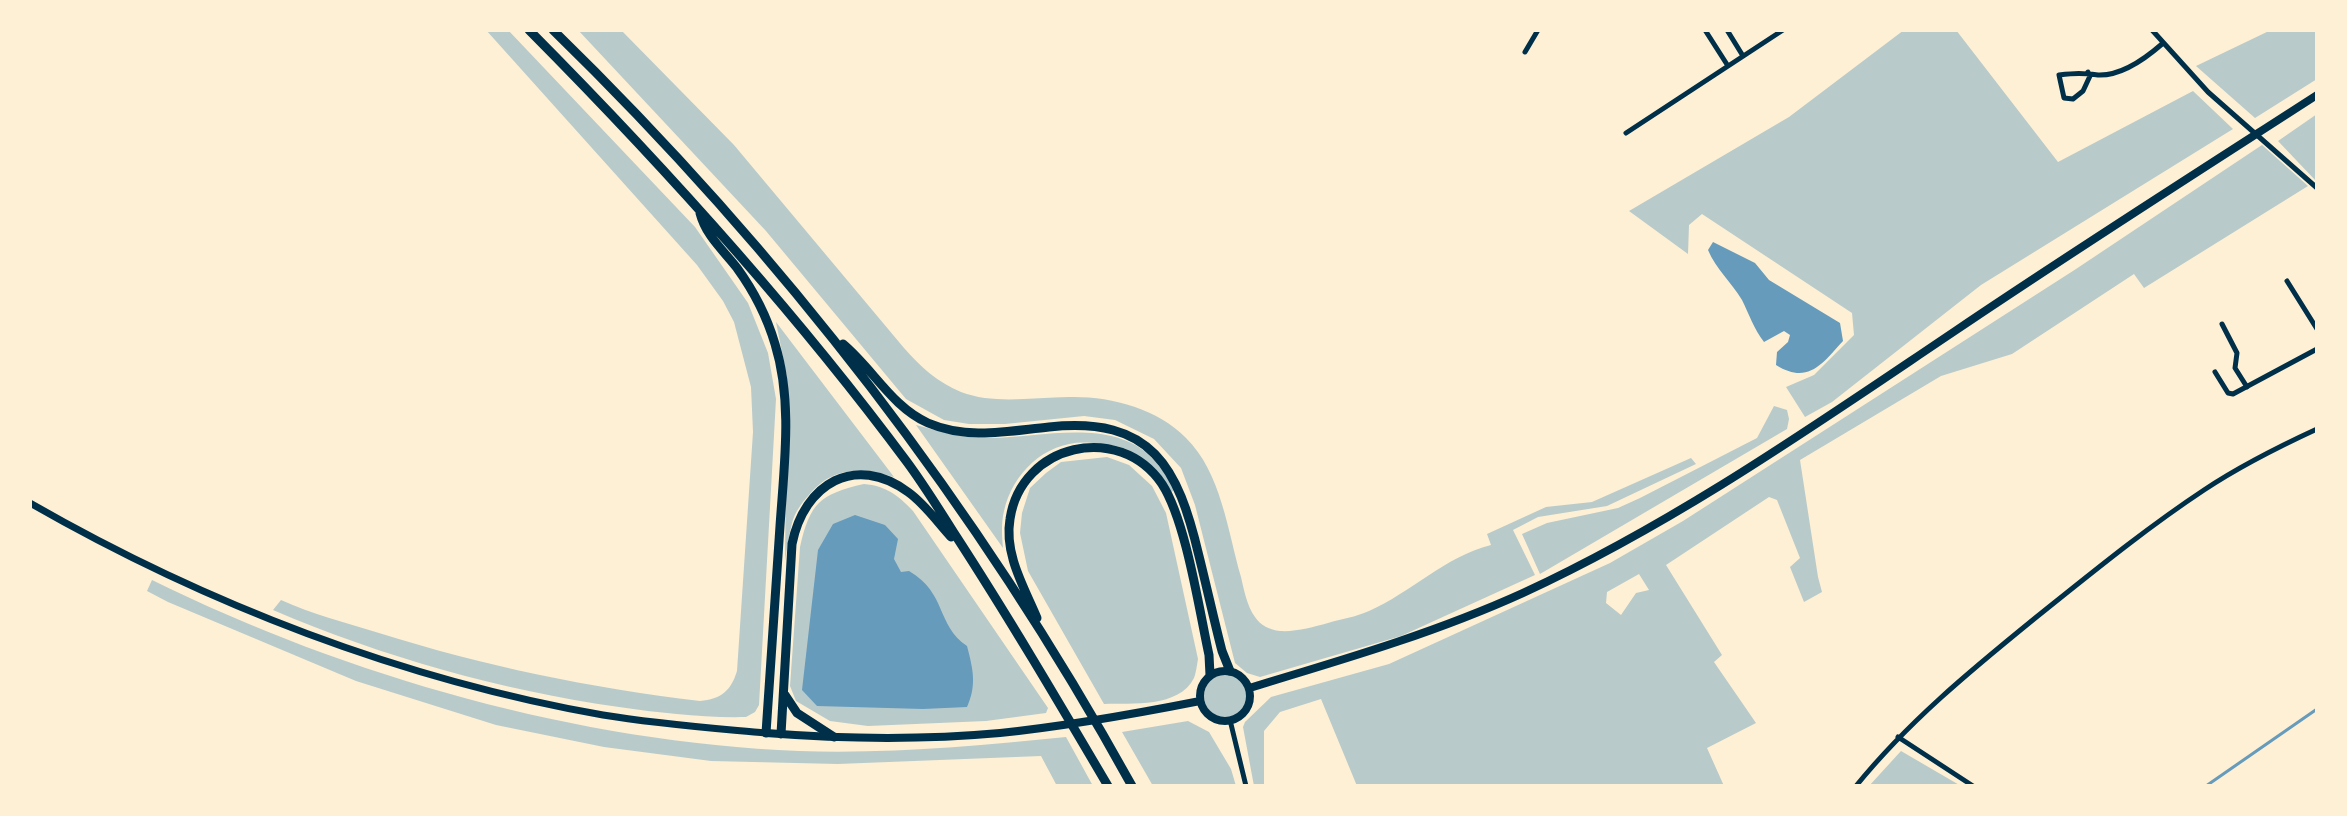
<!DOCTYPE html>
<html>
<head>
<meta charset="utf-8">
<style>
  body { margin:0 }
  #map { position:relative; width:2347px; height:816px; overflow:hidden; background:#fdf0d5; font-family:"Open Sans",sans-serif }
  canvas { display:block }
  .frame { position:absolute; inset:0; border:32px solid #fdf0d5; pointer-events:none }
</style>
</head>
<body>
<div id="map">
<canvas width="2347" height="816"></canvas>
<div class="frame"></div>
</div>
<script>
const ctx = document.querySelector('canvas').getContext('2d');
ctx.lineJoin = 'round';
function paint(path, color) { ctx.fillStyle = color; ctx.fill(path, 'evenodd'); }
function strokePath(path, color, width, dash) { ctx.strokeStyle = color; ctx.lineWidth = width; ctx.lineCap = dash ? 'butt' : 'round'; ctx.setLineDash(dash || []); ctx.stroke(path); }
paint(new Path2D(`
  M 486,30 L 508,30 L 695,227 L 748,303 L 768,353 L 776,399 L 759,705 L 755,712 L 746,717 C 703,718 661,713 619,707 C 500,690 383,657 273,610 L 281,600 C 312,614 346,623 379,633 C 484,666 590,688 700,701 C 721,699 731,691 737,671 L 753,432 L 751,387 L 734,322 L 723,301 L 697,265 Z
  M 578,30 L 621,30 L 734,145 L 904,348 C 921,367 937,382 961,392 C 995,405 1034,397 1069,397 C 1110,396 1157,408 1186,438 C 1221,472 1228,532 1241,577 C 1244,590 1247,606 1255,617 C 1260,625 1270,630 1280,631 C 1296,632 1313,627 1328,623 C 1341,619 1356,617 1369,611 C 1412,592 1444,557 1491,545 L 1487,534 L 1546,507 L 1592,502 L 1691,458 L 1696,464 L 1607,506 L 1538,517 L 1513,530 L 1535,575 L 1401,636 L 1260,677 L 1247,673 L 1235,663 L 1195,505 L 1181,468 L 1154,439 L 1115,420 L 1084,416 L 1005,424 L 969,424 L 944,420 L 906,399 L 766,231 Z
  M 1904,30 L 1956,30 L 2058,162 L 2193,91 L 2233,129 L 1981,285 L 1832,402 L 1805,417 L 1786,387 L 1814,375 L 1854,335 L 1852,313 L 1702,214 L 1689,225 L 1688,254 L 1629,211 L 1789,117 Z
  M 2271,30 L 2317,30 L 2317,79 L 2255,118 L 2196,66 Z
  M 2317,114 L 2317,180 L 2316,181 L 2278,141 Z
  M 2262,145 L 2308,186 L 2144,288 L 2134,274 L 2012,354 L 1941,376 L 1800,460 L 1818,577 L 1822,592 L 1804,602 L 1790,567 L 1800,558 L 1777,500 L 1769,497 L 1666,565 L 1722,655 L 1714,662 L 1756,723 L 1707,748 L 1724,786 L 1357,786 L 1321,699 L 1280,712 L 1264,731 L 1264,786 L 1254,786 L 1243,727 L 1245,722 L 1271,697 L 1389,664 L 1610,563 L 1683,521 L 2076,269 ZM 1639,574 L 1649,590 L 1636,593 L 1621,615 L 1606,603 L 1607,592 Z
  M 776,322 L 894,477 C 860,467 831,467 808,496 C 801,504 795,512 792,523 C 789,535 787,548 785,561 L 787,377 Z
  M 1774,406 L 1787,410 L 1789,419 L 1787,429 L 1540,574 L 1522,534 L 1547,523 L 1618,508 L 1640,498 L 1757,438 Z
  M 916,425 C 940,431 965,439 990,438 C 1040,438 1112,417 1152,458 C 1161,467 1168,479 1175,488 L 1171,493 C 1158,478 1146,459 1128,450 C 1118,445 1104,444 1092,443 C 1049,438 1013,471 1004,511 C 1001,523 1002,536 1003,548 Z
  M 1107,457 L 1129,465 L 1152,486 L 1166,513 L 1198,659 C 1197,665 1196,673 1194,678 C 1179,708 1132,703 1104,704 L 1028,571 L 1020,533 L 1022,513 L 1030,488 L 1046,473 L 1061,462 Z
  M 864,484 C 886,486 898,495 913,511 L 1048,708 L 1046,713 L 986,721 L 868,726 L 830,721 L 796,701 L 790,686 L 800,547 C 810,503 820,494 864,484 Z
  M 152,580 C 349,677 578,742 799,751 C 888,754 978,746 1066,737 L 1093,786 L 1057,786 L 1041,756 L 838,764 L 711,761 L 604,747 L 496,725 L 356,681 L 168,602 L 147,591 Z
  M1204 696a22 22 0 1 1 44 0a22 22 0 1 1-44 0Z
  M 1188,721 L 1209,732 L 1231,769 L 1236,786 L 1153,786 L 1122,732 Z
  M 1901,751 L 1961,786 L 1869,786 Z`), '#b9caca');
paint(new Path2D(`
  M 1713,242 L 1755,263 L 1769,280 L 1840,323 L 1843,341 C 1822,364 1808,385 1776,365 L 1777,352 L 1788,342 L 1790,335 L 1784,331 L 1764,342 C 1754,329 1749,314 1742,300 C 1732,283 1716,269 1708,250 Z
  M 855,515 L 885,525 L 898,539 L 894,559 L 901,572 L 909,571 C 947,593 936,625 967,646 C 973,669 977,685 967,707 L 923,709 L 817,706 L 802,690 L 818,550 L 833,524 Z`), '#669bbc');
strokePath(new Path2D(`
  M 2206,786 L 2317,709`), '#669bbc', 3);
strokePath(new Path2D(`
  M 1705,30 L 1728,66
  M 1727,30 L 1743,56
  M 2152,30 L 2208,92 L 2317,188
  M 1525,52 L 1538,30
  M 2088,72 L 2090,76 L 2083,91 L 2073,99 L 2064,98 L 2059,75 C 2076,73 2082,73 2098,75 C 2121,76 2146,58 2162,44
  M 1626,133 L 1783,30
  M 2287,281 L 2317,329
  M 2222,324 L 2237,353 L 2235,368 L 2247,387
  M 2215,372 L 2228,393 L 2233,394 L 2317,349
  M 1230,720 L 1246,786
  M 1898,737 L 1973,786
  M 1856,786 C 1908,722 1970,671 2034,619 C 2089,575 2145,529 2204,490 C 2240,466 2278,447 2317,429`), '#003049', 5);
strokePath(new Path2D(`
  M 30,503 C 206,604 403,680 603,715 C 657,724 712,728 766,733`), '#003049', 7);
strokePath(new Path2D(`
  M1200 696a25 25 0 1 1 50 0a25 25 0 1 1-50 0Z
  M 1249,688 C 1342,660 1435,633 1523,593 C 1677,522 1815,425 1955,331 C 2075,250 2196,173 2317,95
  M 766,733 C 843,739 923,740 1000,733 C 1068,726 1134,714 1200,701`), '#003049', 8);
strokePath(new Path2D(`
  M 529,30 C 662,164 794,310 907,462 C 924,485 939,509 954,533 C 1008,616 1058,701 1108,786
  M 553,30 C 781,252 978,507 1132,786
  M 700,213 C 706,236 723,250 737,268 C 753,290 767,317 775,344 C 793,402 784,466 780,526 C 775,595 771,664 766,733
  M 843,344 C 873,369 892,407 928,423 C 968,440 1008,431 1049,427 C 1152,416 1178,467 1199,556 C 1207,588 1214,620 1222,651 L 1230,671
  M 1037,618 C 1024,587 1004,554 1010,519 C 1021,444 1119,421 1162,484 C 1186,521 1199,609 1209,655 L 1210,675
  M 785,695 L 797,713 L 834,737
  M 781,734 L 792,544 C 804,484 855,453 908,492 C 925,504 938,523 951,537`), '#003049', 9);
</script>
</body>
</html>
